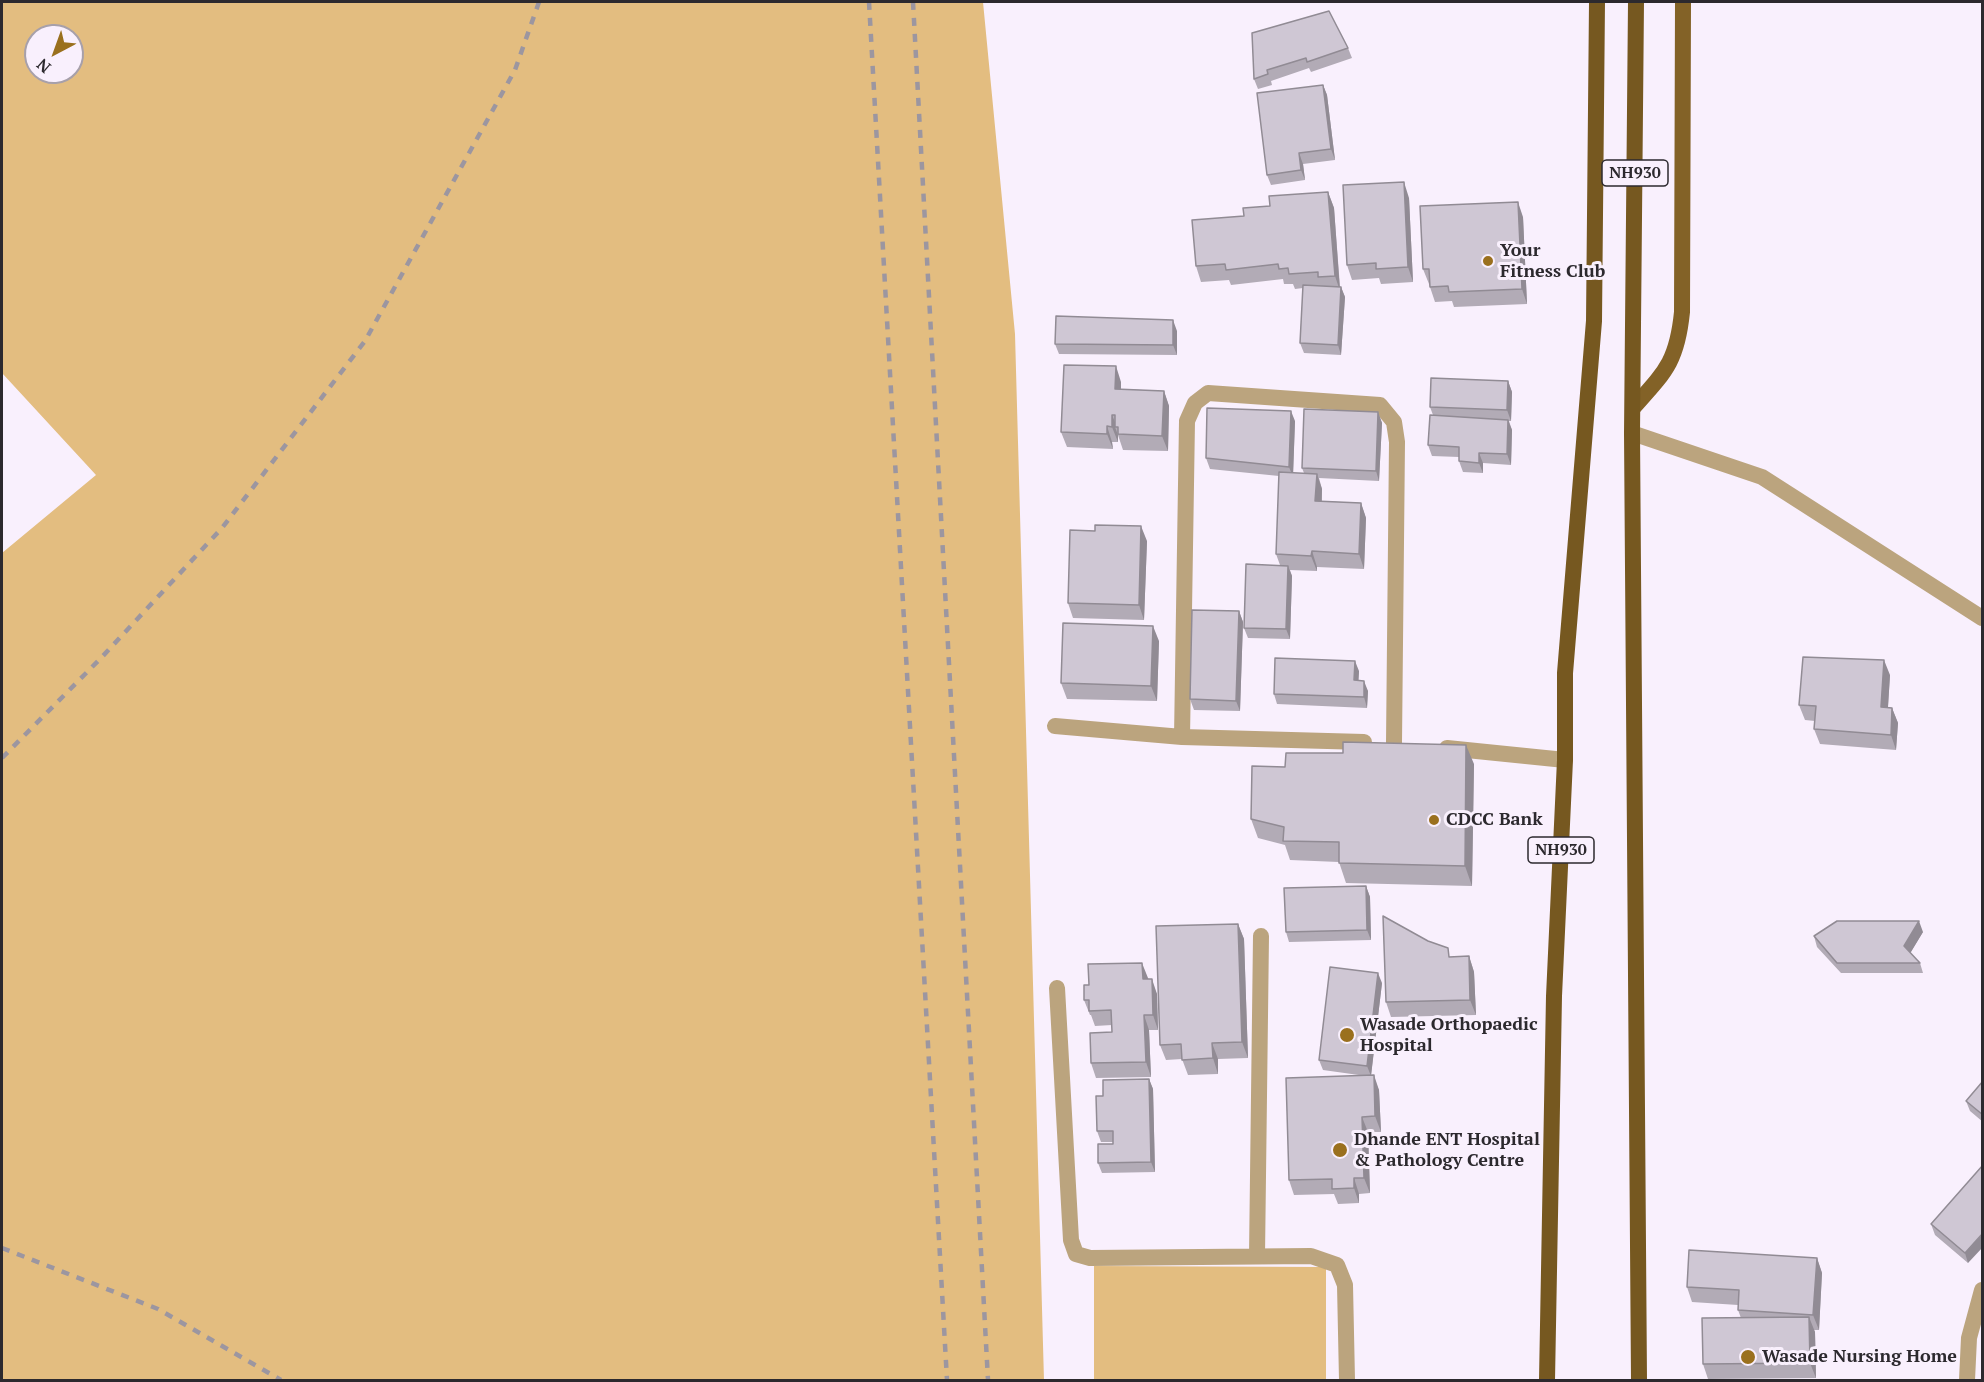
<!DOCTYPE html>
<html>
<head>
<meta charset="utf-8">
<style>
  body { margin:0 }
  #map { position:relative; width:1984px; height:1382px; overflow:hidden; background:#f9f0fd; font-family:"PT Serif",serif }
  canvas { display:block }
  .frame { position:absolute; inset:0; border:3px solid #2c292e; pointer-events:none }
  .north { position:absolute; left:24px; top:24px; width:60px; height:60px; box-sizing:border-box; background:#f9f0fd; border:2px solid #a7a0aa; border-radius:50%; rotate:221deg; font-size:16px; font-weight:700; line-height:24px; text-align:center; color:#2c292e }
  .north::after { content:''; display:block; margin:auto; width:21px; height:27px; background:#9a701e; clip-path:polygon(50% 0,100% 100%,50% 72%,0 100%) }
</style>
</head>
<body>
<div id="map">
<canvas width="1984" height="1382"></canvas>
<div class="frame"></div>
<div class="north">N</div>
</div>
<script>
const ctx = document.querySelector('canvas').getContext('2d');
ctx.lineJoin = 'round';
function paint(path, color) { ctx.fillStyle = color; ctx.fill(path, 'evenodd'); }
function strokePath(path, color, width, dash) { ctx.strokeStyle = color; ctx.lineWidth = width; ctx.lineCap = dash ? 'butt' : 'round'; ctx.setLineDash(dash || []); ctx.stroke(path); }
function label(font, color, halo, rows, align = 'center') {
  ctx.font = font + ' "PT Serif",serif'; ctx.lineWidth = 6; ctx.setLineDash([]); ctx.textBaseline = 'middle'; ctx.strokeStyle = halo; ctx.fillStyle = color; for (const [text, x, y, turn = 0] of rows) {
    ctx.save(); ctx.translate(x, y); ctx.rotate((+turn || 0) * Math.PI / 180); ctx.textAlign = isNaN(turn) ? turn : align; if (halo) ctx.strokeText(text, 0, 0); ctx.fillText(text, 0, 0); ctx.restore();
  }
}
paint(new Path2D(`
  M 2,2 L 983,2 L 1015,334 L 1044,1380 L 2,1380 L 2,553 L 96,475 L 2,373 ZM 36,36 L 72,36 L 72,72 L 36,72 Z
  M 1094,1266 L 1326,1267 L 1326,1380 L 1094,1380 Z`), '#e3bd80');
strokePath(new Path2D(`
  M 1632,433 L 1762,477 L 1982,618
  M 1055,726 L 1182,737 L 1364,742
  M 1182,737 L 1187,421 L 1195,403 L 1208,393 L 1380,405 L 1394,422 L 1397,442 L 1394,743
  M 1447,748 L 1565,760
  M 1057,988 L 1071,1240 L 1076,1254 L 1090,1258 L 1311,1256 L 1337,1265 L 1345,1285 L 1347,1380
  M 1257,1256 L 1261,936
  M 1967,1380 L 1969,1338 L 1982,1290`), '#bba47e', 16);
strokePath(new Path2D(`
  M 1633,408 C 1665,372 1677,362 1682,312 L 1683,2`), '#836227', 16);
strokePath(new Path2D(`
  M 1636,2 L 1632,433 L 1639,1380
  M 1547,1380 L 1554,996 L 1565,760 L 1565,673 L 1594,321 L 1597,2`), '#765820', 16);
strokePath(new Path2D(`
  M 869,2 L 947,1380
  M 913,2 L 988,1380
  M 2,758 L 101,658 L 222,528 L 365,341 L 515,70 L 539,2
  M 2,1248 L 158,1309 L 281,1380`), '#9c96a0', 4.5, [8, 8]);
paint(new Path2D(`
  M 1252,33 L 1348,48 L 1352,58 L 1311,72 L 1309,68 L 1271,81 L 1272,85 L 1258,89 L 1254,79 Z
  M 1323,85 L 1327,95 L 1335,160 L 1303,164 L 1305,180 L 1271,185 L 1267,175 Z
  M 1328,192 L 1334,208 L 1340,287 L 1341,287 L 1345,297 L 1341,355 L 1304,353 L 1300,343 L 1303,288 L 1295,289 L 1293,284 L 1284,284 L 1283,279 L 1231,285 L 1229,280 L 1201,282 L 1196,266 L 1244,216 L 1270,206 Z
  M 1409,198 L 1413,282 L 1381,284 L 1379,278 L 1352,280 L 1347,265 Z
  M 1523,217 L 1527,304 L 1454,307 L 1452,301 L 1435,302 L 1429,284 L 1423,269 Z
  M 1177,331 L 1177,355 L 1059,354 L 1055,344 Z
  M 1508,381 L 1512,392 L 1511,421 L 1509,421 L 1512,430 L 1511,465 L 1483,463 L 1483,473 L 1463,472 L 1459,461 L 1459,457 L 1432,456 L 1428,445 L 1433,415 L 1430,407 Z
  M 1121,382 L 1121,389 L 1164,391 L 1169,406 L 1168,451 L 1123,450 L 1118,435 L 1118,442 L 1112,442 L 1113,449 L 1067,447 L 1061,432 Z
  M 1378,412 L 1382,423 L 1379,481 L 1319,478 L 1322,489 L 1322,501 L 1361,503 L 1366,518 L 1364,569 L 1317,567 L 1317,571 L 1290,570 L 1292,576 L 1290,639 L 1248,638 L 1244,628 L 1280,565 L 1276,554 L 1279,476 L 1210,469 L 1206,458 L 1295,421 L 1293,473 L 1304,473 L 1302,468 Z
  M 1147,541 L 1144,620 L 1073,618 L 1068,603 Z
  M 1239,611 L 1243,622 L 1240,711 L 1194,710 L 1190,699 Z
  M 1159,641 L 1157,701 L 1067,699 L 1061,683 Z
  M 1359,671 L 1358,681 L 1368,691 L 1367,708 L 1277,704 L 1274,694 Z
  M 1890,675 L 1888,707 L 1892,708 L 1898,723 L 1896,750 L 1820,744 L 1814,729 L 1815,721 L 1805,720 L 1799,705 Z
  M 1474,764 L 1472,886 L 1346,883 L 1339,862 L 1290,860 L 1285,845 L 1258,838 L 1251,819 L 1285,767 Z
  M 1366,886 L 1370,897 L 1371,940 L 1289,942 L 1286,932 Z
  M 1238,924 L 1244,939 L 1248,1058 L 1218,1059 L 1218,1074 L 1188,1075 L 1182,1059 L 1166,1060 L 1160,1045 Z
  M 1923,932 L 1910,953 L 1920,963 L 1923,973 L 1841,973 L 1817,947 L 1814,936 Z
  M 1469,956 L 1474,972 L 1476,1015 L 1391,1017 L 1386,1002 L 1451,957 Z
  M 1148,978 L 1157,994 L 1158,1030 L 1149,1030 L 1151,1077 L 1096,1078 L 1091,1063 L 1112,1032 L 1112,1025 L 1095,1026 L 1091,1015 L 1090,1015 L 1084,1000 Z
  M 1382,983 L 1371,1075 L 1379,1090 L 1381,1132 L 1368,1132 L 1370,1193 L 1359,1194 L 1359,1203 L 1338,1204 L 1334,1194 L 1294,1195 L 1289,1180 L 1366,1076 L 1323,1070 L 1319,1060 Z
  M 1149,1079 L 1153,1089 L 1155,1172 L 1102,1173 L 1098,1163 L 1113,1144 L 1113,1142 L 1101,1142 L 1097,1131 L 1103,1096 Z
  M 1983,1081 L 1983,1122 L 1970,1111 L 1966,1101 Z
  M 1983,1165 L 1968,1263 L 1935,1235 L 1931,1224 Z
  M 1817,1258 L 1822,1273 L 1819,1330 L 1814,1330 L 1815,1332 L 1816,1378 L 1708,1379 L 1703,1364 L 1741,1318 L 1738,1310 L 1738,1305 L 1692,1302 L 1687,1287 Z`), '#b2abb6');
paint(new Path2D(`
  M 1323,85 L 1327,95 L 1335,160 L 1331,149 Z
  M 1299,153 L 1303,164 L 1305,180 L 1301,170 Z
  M 1404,182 L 1409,198 L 1413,282 L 1408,267 Z
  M 1328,192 L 1334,208 L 1340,291 L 1335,276 Z
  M 1518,202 L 1523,217 L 1527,304 L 1522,289 Z
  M 1341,287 L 1345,297 L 1341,355 L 1338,345 Z
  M 1173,320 L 1177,331 L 1177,355 L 1173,345 Z
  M 1116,366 L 1121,382 L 1121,404 L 1115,389 Z
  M 1508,381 L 1512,392 L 1511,421 L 1507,410 Z
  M 1164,391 L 1169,406 L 1168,451 L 1162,436 Z
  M 1291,411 L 1295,421 L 1293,477 L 1289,467 Z
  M 1378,412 L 1382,423 L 1379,481 L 1376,471 Z
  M 1112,415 L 1117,427 L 1115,427 L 1118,435 L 1118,442 L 1112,427 Z
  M 1508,420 L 1512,430 L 1511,465 L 1507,454 Z
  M 1107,426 L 1112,442 L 1113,449 L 1107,434 Z
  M 1479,453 L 1483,463 L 1483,473 L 1479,463 Z
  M 1317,474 L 1322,489 L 1321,516 L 1315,501 Z
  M 1361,503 L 1366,518 L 1364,569 L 1359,554 Z
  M 1141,526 L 1147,541 L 1144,620 L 1139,605 Z
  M 1312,551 L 1317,567 L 1317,571 L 1311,556 Z
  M 1288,566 L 1292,576 L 1290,639 L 1286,629 Z
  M 1239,611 L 1243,622 L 1240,711 L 1236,701 Z
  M 1153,626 L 1159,641 L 1157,701 L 1151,686 Z
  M 1884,660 L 1890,675 L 1887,722 L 1881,707 Z
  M 1355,661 L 1359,671 L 1358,691 L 1354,680 Z
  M 1364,681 L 1368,691 L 1367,708 L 1364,697 Z
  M 1892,708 L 1898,723 L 1896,750 L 1891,735 Z
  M 1466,745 L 1474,764 L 1472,886 L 1465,866 Z
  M 1366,886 L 1370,897 L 1371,940 L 1367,930 Z
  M 1919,921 L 1923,932 L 1908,957 L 1904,946 Z
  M 1238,924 L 1244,939 L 1248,1058 L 1242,1042 Z
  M 1469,956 L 1474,972 L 1476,1015 L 1470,1000 Z
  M 1142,963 L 1148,978 L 1148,994 L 1143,979 Z
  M 1378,973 L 1382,983 L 1371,1076 L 1367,1066 Z
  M 1152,979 L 1157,994 L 1158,1030 L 1153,1015 Z
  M 1144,1015 L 1149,1030 L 1151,1077 L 1146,1062 Z
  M 1212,1043 L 1218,1059 L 1218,1074 L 1213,1058 Z
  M 1374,1075 L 1379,1090 L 1381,1132 L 1375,1116 Z
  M 1149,1079 L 1153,1089 L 1155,1172 L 1151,1162 Z
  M 1362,1117 L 1368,1132 L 1370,1193 L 1364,1178 Z
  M 1354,1178 L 1359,1194 L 1359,1203 L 1354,1188 Z
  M 1983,1233 L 1983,1247 L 1968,1263 L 1965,1253 Z
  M 1817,1258 L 1822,1273 L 1819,1330 L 1813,1315 Z
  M 1809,1317 L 1815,1332 L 1816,1378 L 1810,1363 Z`), '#918b94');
const building = new Path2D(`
  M 1329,11 L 1348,48 L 1307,62 L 1306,58 L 1267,70 L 1268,74 L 1254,79 L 1252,33 Z
  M 1323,85 L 1331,149 L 1299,153 L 1301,170 L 1267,175 L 1257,93 Z
  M 1404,182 L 1408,267 L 1376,269 L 1376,263 L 1347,265 L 1343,185 Z
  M 1328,192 L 1335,276 L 1318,277 L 1318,272 L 1289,274 L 1288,268 L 1279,269 L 1278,264 L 1226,270 L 1225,264 L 1196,266 L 1192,220 L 1244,216 L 1243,208 L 1270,206 L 1269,196 Z
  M 1518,202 L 1522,289 L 1449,292 L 1448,286 L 1430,287 L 1429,269 L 1423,269 L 1420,206 Z
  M 1303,285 L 1341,287 L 1338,345 L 1300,343 Z
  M 1056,316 L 1173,320 L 1173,345 L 1055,344 Z
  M 1064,365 L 1116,366 L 1115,389 L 1164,391 L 1162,436 L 1118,434 L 1118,427 L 1115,427 L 1115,415 L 1112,415 L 1112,427 L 1107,426 L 1107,434 L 1061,432 Z
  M 1431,378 L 1508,381 L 1507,410 L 1430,407 Z
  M 1207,408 L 1291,411 L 1289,467 L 1206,458 Z
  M 1304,409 L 1378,412 L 1376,471 L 1302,468 Z
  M 1430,415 L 1508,420 L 1507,454 L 1479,453 L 1479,463 L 1459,461 L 1459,447 L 1428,445 Z
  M 1279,472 L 1317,474 L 1315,501 L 1361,503 L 1359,554 L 1312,551 L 1311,556 L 1276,554 Z
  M 1095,525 L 1141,526 L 1139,605 L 1068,603 L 1070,530 L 1095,531 Z
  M 1246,564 L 1288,566 L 1286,629 L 1244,628 Z
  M 1192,610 L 1239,611 L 1236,701 L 1190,699 Z
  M 1063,623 L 1153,626 L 1151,686 L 1061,683 Z
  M 1803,657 L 1884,660 L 1881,707 L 1892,708 L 1891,735 L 1814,729 L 1816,706 L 1799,705 Z
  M 1275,658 L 1355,661 L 1354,680 L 1364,681 L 1364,697 L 1274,694 Z
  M 1343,742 L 1466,745 L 1465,866 L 1339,863 L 1339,842 L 1283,841 L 1284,827 L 1251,819 L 1252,766 L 1285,767 L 1286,753 L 1343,753 Z
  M 1366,886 L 1367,930 L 1286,932 L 1284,888 Z
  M 1383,916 L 1428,941 L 1448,948 L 1449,957 L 1469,956 L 1470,1000 L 1386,1002 Z
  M 1837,921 L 1919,921 L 1904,946 L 1920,963 L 1837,963 L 1814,936 Z
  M 1238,924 L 1242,1042 L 1212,1043 L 1213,1058 L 1182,1060 L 1181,1044 L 1160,1045 L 1156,926 Z
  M 1142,963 L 1143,979 L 1152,979 L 1153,1015 L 1144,1015 L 1146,1062 L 1091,1063 L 1090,1033 L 1112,1032 L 1111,1010 L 1089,1011 L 1089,1000 L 1084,1000 L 1084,985 L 1089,985 L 1088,964 Z
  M 1330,967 L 1378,973 L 1367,1066 L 1319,1060 Z
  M 1374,1075 L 1375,1116 L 1362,1117 L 1364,1178 L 1354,1178 L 1354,1188 L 1332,1189 L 1332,1179 L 1289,1180 L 1286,1078 Z
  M 1149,1079 L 1151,1162 L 1098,1163 L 1098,1144 L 1113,1144 L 1113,1131 L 1097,1131 L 1096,1096 L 1103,1096 L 1103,1080 Z
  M 1983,1081 L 1983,1115 L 1966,1101 Z
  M 1983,1165 L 1983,1233 L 1965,1253 L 1931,1224 Z
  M 1689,1250 L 1817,1258 L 1813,1315 L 1738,1310 L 1739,1290 L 1687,1287 Z
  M 1809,1317 L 1810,1363 L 1703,1364 L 1702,1318 Z`);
paint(building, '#cfc7d4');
strokePath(building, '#918b94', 1.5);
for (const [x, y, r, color] of [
  [1488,261,6,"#9a701e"],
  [1434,820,6,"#9a701e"],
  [1347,1035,8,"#9a701e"],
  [1340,1150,8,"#9a701e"],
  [1748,1357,8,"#9a701e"]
]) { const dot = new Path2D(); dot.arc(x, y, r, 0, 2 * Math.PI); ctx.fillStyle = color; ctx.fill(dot); strokePath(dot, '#f9f0fd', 2); }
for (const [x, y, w] of [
  [1635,173,66],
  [1561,850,66]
]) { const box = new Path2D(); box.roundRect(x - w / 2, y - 13, w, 26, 4.5); ctx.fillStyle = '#f9f0fd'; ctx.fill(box); strokePath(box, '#2c292e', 1.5); }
label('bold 16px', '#2c292e', null, [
  ["NH930",1635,173],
  ["NH930",1561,850]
]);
label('bold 18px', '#2c292e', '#f9f0fd', [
  ["Your",1500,251],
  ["Fitness Club",1500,272],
  ["CDCC Bank",1446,820],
  ["Wasade Orthopaedic",1360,1025],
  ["Hospital",1360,1046],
  ["Dhande ENT Hospital",1354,1140],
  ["& Pathology Centre",1354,1161],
  ["Wasade Nursing Home",1762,1357]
], 'left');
</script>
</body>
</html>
